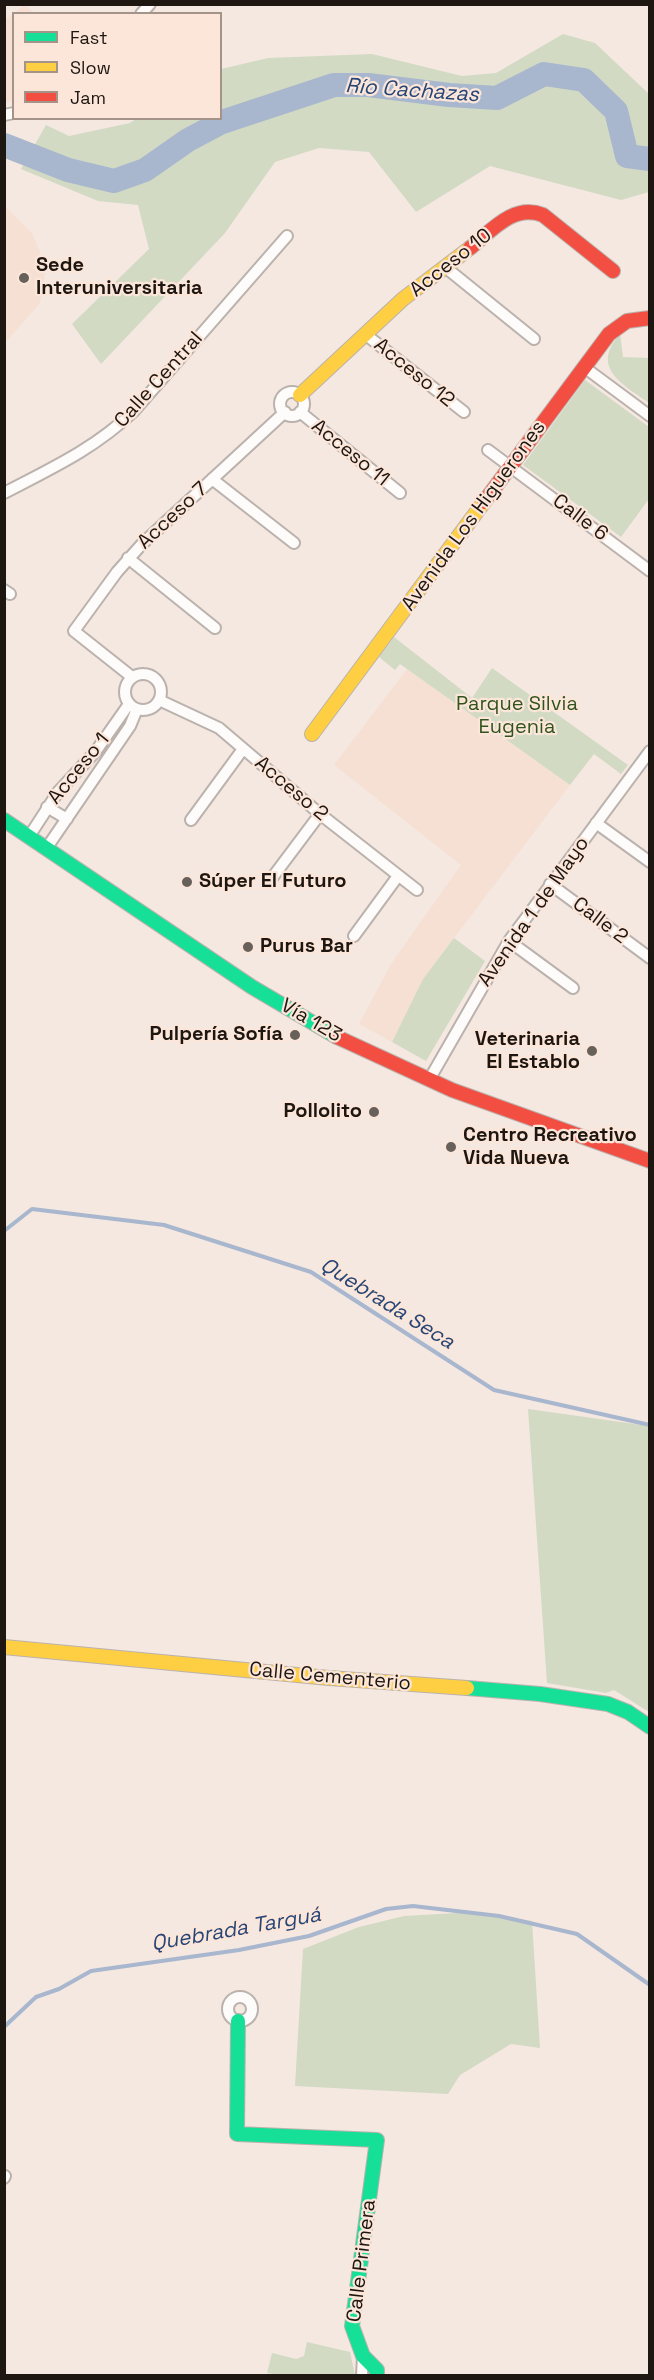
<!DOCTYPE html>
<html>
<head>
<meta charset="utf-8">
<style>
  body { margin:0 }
  #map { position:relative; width:654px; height:2380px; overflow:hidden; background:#f4e8e1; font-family:"Space Grotesk",sans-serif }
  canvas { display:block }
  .frame { position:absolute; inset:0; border:6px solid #1d1611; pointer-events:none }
  .legend { position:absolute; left:12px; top:12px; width:210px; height:108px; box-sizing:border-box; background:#fce6d9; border:2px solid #a39389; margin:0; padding:8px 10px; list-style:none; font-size:18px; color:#1d1611 }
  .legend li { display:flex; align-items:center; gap:12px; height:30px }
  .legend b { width:30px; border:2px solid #a39389 }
</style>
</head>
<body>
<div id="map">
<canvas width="654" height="2380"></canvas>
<div class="frame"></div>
<ul class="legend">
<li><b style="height:8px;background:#16e098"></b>Fast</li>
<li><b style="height:8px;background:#ffcf43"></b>Slow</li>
<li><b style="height:8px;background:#f24e42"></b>Jam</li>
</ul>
</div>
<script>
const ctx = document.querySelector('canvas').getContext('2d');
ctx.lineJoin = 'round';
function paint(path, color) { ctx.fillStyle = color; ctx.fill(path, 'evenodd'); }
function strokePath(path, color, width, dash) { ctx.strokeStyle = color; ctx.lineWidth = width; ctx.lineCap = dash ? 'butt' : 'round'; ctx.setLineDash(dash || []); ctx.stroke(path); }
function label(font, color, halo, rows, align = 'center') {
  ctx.font = font + ' "Space Grotesk",sans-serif'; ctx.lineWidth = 4.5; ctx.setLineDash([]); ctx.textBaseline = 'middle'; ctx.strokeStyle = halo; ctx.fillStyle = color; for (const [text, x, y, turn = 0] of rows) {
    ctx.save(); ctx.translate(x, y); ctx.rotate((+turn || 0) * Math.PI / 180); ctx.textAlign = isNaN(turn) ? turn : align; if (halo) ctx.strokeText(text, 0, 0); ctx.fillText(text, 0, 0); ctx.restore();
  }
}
paint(new Path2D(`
  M 25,5 L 34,13 L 14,14 L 13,100 L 5,103 L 5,20 Z
  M 5,206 L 32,233 L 40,252 L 45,274 L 40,303 L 5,343 Z
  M 407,669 L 570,785 L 423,979 L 392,1042 L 359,1024 L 391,964 L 461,865 L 334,765 Z`), '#f5e0d3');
paint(new Path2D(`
  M 563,34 L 595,43 L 649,94 L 649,192 L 621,200 L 490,166 L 416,212 L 369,152 L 319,148 L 275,162 L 225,233 L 101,364 L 72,324 L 149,249 L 138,205 L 98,201 L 21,169 L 46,125 L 69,136 L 130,123 L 136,119 L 220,118 L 221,69 L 268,58 L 372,54 L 462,76 L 496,73 Z
  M 620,334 L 623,357 L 649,358 L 649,403 C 624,385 589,368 620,334 Z
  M 585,380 L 649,427 L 649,499 L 621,537 L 523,465 Z
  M 394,637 L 472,698 L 492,668 L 628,765 L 621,774 L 594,754 L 570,785 L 400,664 L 395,670 L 379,657 Z
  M 454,938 L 485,961 L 426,1061 L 392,1042 L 423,979 Z
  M 528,1409 L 649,1426 L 649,1712 L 614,1690 L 606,1693 L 547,1683 Z
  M 474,1912 L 532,1921 L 540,2048 L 511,2044 L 460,2075 L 448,2094 L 295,2086 L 303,1949 L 359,1927 L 404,1916 Z
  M 307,2342 L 350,2352 L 355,2375 L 286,2376 L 267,2373 L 272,2353 L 296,2359 L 304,2356 Z`), '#d2dac4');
strokePath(new Path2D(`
  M 4,1231 L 32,1209 L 164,1225 L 311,1272 L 494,1390 L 650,1425
  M 4,2027 L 36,1997 L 59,1989 L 91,1971 L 239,1950 L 309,1936 L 386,1909 L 413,1906 L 499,1916 L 577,1934 L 650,1985`), '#a8b6ce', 4);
strokePath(new Path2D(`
  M 4,145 L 68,170 L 114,181 L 145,170 L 188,140 L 222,122 L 334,85 L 368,85 L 449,95 L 497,98 L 544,74 L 584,80 L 616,111 L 627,156 L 650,159`), '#a8b6ce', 24);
const street = new Path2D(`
  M 141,14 L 150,4
  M 4,115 L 14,113
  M 445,267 L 534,339
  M 365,334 L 464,412
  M 584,367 L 650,416
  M280 404a12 12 0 1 1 24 0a12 12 0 1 1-24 0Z
  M 300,412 L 400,493
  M 488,450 L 650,571
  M 212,479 L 294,543
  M 4,493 C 52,468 94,449 134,411 L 287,236
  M 128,558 L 215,628
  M 4,590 L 10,594
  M125 692a18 18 0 1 1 36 0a18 18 0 1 1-36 0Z
  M 132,677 L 74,631 L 117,572 L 142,544 L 285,412
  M 159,700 L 219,728 L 320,814 L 417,890
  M 47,807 L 67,819
  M 191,820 L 243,749
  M 596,823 L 650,862
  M 30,835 L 58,792 L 96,751 L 129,704
  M 48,846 L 130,726 L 137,709
  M 272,878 L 320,814
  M 550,884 L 650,958
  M 354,936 L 398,876
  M 509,941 L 573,988
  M 429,1080 L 509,941 L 650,751
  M228 2009a12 12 0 1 1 24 0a12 12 0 1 1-24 0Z
  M 4,2178 L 5,2176
  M 362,2376 L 363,2356`);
const fast = new Path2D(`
  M 4,820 L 252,987 L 337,1037
  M 467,1688 L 540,1694 L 608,1704 L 628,1712 L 650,1727
  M 238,2021 L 237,2134 L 377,2140 L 352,2326 L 363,2356 L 377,2370 L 377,2376`);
const slow = new Path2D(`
  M 300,395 L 403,299 L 470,248
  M 312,734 L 484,502
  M 4,1647 L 329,1678 L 467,1688`);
const jam = new Path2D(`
  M 470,248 C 491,231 514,203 543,215 L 613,271
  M 484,502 L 609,334 L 627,321 L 650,318
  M 337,1037 L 452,1090 L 650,1161`);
strokePath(street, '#bbb2ad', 14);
strokePath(fast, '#bbb2ad', 16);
strokePath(slow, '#bbb2ad', 16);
strokePath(jam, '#bbb2ad', 16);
strokePath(street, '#fdfcfa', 10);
strokePath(fast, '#16e098', 14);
strokePath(slow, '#ffcf43', 14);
strokePath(jam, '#f24e42', 14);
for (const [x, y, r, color] of [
  [24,278,6,"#68605a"],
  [187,882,6,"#68605a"],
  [248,947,6,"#68605a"],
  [295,1035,6,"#68605a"],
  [592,1051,6,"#68605a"],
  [374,1112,6,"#68605a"],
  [451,1147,6,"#68605a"]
]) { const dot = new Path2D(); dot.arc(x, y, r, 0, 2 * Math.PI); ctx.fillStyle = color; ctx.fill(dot); strokePath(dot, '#fce6d9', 2); }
label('20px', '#1d1611', '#fce6d9', [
  ["Acceso 10",451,263,-38],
  ["Acceso 12",414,373,39],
  ["Calle Central",159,380,-48],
  ["Acceso 11",350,453,39],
  ["Acceso 7",173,516,-43],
  ["Avenida Los Higuerones",474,516,-54],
  ["Calle 6",580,518,37],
  ["Acceso 1",79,769,-51],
  ["Acceso 2",291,789,40],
  ["Avenida 1 de Mayo",534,912,-55],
  ["Calle 2",600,921,37],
  ["Vía 123",311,1021,30],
  ["Calle Cementerio",330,1677,5],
  ["Calle Primera",362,2261,-83]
]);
label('bold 20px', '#1d1611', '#fce6d9', [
  ["Sede",36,266],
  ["Interuniversitaria",36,289],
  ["Súper El Futuro",199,882],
  ["Purus Bar",260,947],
  ["Pulpería Sofía",283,1035,"right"],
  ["Veterinaria",580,1040,"right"],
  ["El Establo",580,1063,"right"],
  ["Pollolito",362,1112,"right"],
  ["Centro Recreativo",463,1136],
  ["Vida Nueva",463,1159]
], 'left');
label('20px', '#31541e', '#fce6d9', [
  ["Parque Silvia",517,705],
  ["Eugenia",517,728]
]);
label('italic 21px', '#254677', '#fce6d9', [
  ["Río Cachazas",412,91,4],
  ["Quebrada Seca",387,1304,32],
  ["Quebrada Targuá",236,1930,-10]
]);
</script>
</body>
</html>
